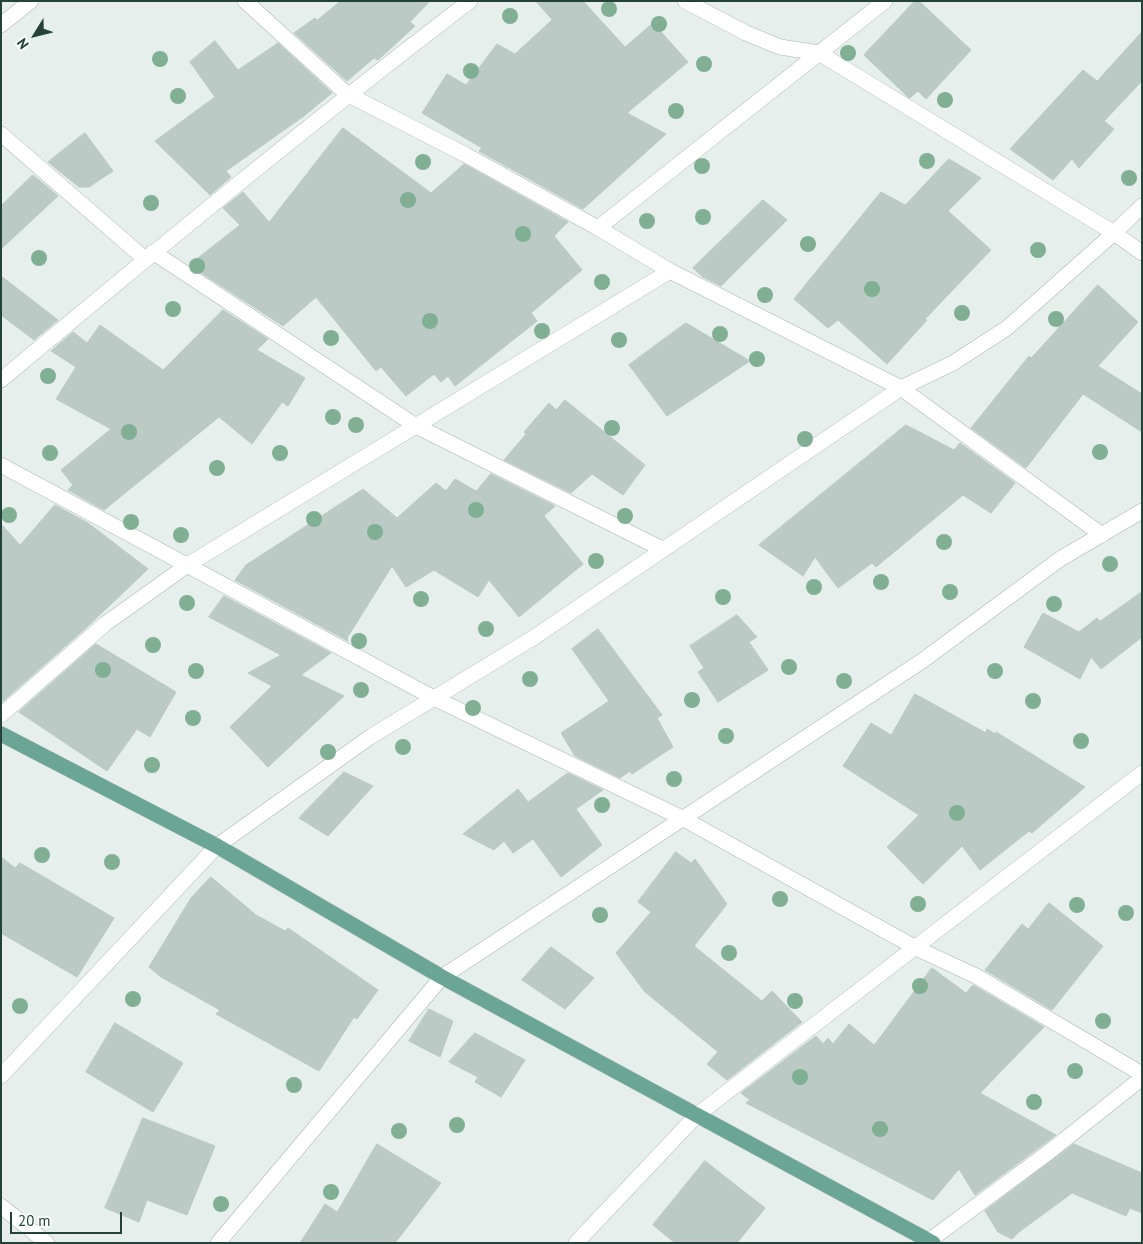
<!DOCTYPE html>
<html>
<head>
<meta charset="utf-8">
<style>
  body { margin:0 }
  #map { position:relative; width:1143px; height:1244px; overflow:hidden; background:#e6efeb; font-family:"PT Sans",sans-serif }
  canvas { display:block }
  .frame { position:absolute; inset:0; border:2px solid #24423a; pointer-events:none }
  .north { position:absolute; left:10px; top:10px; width:50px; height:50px; -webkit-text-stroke:4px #f7fbf9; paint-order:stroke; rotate:234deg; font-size:14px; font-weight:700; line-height:20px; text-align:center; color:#24423a }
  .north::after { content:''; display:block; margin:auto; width:18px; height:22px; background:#24423a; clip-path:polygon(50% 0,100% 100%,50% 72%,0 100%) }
  .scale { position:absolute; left:10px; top:1212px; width:112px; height:22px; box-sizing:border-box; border:2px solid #24423a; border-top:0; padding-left:6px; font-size:15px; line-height:18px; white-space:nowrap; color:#24423a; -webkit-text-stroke:4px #f7fbf9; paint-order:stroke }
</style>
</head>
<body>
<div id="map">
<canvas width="1143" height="1244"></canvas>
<div class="frame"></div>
<div class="north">N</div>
<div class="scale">20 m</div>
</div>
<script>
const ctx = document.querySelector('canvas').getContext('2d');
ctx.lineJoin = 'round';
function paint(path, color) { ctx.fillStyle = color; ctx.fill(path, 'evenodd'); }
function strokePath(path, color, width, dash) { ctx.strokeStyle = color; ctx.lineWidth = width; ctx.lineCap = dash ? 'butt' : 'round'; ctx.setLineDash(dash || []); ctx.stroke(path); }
const building = new Path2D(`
  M 341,1 L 430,1 L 410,22 L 415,26 L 378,60 L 374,58 L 347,81 L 294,33 L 315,18 L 317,20 Z
  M 536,1 L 583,1 L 625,47 L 653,23 L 688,62 L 627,113 L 666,134 L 583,209 L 479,151 L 482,148 L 422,113 L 447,74 L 466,85 L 497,44 L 515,54 L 552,20 Z
  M 915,1 L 919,1 L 971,50 L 926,99 L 918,91 L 910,98 L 908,97 L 864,55 Z
  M 1142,32 L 1142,81 L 1104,121 L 1114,129 L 1079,168 L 1072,159 L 1053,180 L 1010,149 L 1083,70 L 1097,81 Z
  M 215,41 L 238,70 L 278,43 L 332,93 L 304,116 L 226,171 L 231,177 L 210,195 L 155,141 L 215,97 L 190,62 Z
  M 343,128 L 431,193 L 464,164 L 568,222 L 554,236 L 582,270 L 531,313 L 537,321 L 455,386 L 448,376 L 441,382 L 434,374 L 406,396 L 381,367 L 376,371 L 316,297 L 283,326 L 189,265 L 240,225 L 223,208 L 243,192 L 269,222 Z
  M 85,133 L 113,171 L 89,187 L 79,187 L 48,162 Z
  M 949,159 L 981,178 L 948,211 L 991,250 L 925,319 L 927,320 L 887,364 L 838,320 L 828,328 L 794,299 L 881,192 L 905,205 Z
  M 33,175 L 58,196 L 1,249 L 1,206 Z
  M 763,200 L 787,220 L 721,286 L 703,277 L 693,268 Z
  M 1,276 L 58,320 L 34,340 L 1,315 Z
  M 1098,285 L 1138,322 L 1098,366 L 1142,394 L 1142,432 L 1083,394 L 1026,468 L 971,428 L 1029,356 L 1031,358 Z
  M 223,310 L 268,339 L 257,350 L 305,378 L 288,406 L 282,402 L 252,444 L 219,417 L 104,510 L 68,490 L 73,485 L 61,470 L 111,429 L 56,399 L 76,367 L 51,351 L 73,332 L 87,343 L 100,325 L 163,370 Z
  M 686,323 L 750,361 L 667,416 L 629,365 Z
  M 565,400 L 645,465 L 623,495 L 592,474 L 571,493 L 504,460 L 526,434 L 524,432 L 549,403 L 556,410 Z
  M 906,425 L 954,450 L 960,443 L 1015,483 L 991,513 L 963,495 L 876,567 L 872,563 L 838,588 L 815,557 L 803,576 L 759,545 Z
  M 491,474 L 555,506 L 544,516 L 583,564 L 519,617 L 489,580 L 478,597 L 434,570 L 406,587 L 392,566 L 347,638 L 348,641 L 235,580 L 246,565 L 363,489 L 397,518 L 436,483 L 446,491 L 455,479 L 476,491 Z
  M 55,505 L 88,523 L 148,569 L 86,628 L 3,701 L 1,700 L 1,524 L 20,545 Z
  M 1142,592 L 1142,637 L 1101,669 L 1091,657 L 1080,679 L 1024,647 L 1043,613 L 1079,632 L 1097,618 L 1100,621 Z
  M 224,596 L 331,653 L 301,675 L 344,696 L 268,767 L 230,727 L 272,686 L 248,673 L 281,655 L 209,617 Z
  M 737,615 L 757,637 L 749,642 L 768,670 L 718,702 L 698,672 L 704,668 L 690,646 Z
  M 598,629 L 662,715 L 657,718 L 673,747 L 632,774 L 630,771 L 620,778 L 575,756 L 561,733 L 609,701 L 572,649 Z
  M 96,644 L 176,692 L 150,737 L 137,729 L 107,771 L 19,712 Z
  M 915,694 L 986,733 L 987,729 L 995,734 L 996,732 L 1085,787 L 1032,833 L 1029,831 L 980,870 L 962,846 L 923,884 L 887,847 L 919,815 L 843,766 L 871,723 L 891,735 Z
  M 344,772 L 373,786 L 328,836 L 299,818 Z
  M 568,773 L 603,790 L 576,809 L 602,845 L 561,877 L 533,839 L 513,853 L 504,841 L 494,850 L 463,834 L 518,789 L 528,802 Z
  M 676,852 L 691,863 L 695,859 L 727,904 L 694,946 L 762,1001 L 772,991 L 802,1022 L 727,1080 L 707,1064 L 718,1052 L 644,991 L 616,953 L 651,912 L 638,902 Z
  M 1,857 L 15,868 L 20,863 L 114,918 L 77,977 L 1,933 Z
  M 211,877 L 256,915 L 285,931 L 288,928 L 378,990 L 357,1019 L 354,1017 L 319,1071 L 216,1014 L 220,1010 L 161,977 L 149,967 L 191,898 Z
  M 1049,903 L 1103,946 L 1052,1010 L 985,970 L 1022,924 L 1028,929 Z
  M 551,947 L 594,978 L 565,1009 L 522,980 Z
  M 932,968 L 966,993 L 973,985 L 1044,1027 L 980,1093 L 1056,1135 L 975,1195 L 959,1169 L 933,1200 L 746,1103 L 750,1100 L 741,1093 L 816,1036 L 823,1044 L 828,1038 L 833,1044 L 849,1024 L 874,1045 Z
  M 429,1009 L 453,1021 L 440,1057 L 409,1041 Z
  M 115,1023 L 183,1063 L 153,1112 L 86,1072 Z
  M 475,1033 L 525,1060 L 501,1097 L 475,1082 L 478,1077 L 449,1062 Z
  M 143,1118 L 215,1146 L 187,1215 L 147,1200 L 139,1222 L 105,1208 Z
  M 377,1144 L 441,1183 L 395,1243 L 300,1243 L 325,1204 L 337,1212 Z
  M 1074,1144 L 1142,1173 L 1142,1213 L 1130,1208 L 1126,1216 L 1072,1193 L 1019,1232 L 1012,1239 L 998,1232 L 985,1211 Z
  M 705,1161 L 765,1208 L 737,1243 L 675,1243 L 653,1225 Z`);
paint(building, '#bbcac4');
strokePath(building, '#b8c9c2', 1);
const minor = new Path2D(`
  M 245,1 L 347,94 L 466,155 L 598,228 L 670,271 L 901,388 L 953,363 L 1007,328 L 1114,233 L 1142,206
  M 685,1 L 746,33 L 780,47 L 819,53 L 1114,233 L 1142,253
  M 1,25 L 31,1
  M 1,134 L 145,259
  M 598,228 L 885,1
  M 153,252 L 416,426 L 662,549
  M 1,380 C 155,251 310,123 470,1
  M 1,465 L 434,698 L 684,819 L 916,948 L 976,976 L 1142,1074
  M 1,715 L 105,624 L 189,564 L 670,271
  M 1,1076 L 217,846 L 370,737 L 533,638 L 901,388 L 1102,535
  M 1,1206 L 47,1243
  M 218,1243 L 442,977 L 922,661 L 1060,559 L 1142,511
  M 576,1243 L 697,1115 L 1142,773
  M 926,1243 L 1049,1152 L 1142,1078`);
const major = new Path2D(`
  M 1,734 L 217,846 L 442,977 L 933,1243`);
strokePath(minor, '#a8b8b2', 16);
strokePath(major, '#c2cac8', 16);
strokePath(minor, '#fff', 15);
strokePath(major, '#6aa596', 15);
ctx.fillStyle = '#80af93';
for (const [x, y] of [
  [609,9],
  [510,16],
  [659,24],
  [848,53],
  [160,59],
  [704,64],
  [471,71],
  [178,96],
  [945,100],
  [676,111],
  [927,161],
  [423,162],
  [702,166],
  [1129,178],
  [408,200],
  [151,203],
  [703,217],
  [647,221],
  [523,234],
  [808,244],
  [1038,250],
  [39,258],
  [197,266],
  [602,282],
  [872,289],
  [765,295],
  [173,309],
  [962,313],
  [1056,319],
  [430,321],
  [542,331],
  [720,334],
  [331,338],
  [619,340],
  [757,359],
  [48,376],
  [333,417],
  [356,425],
  [612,428],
  [129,432],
  [805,439],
  [1100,452],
  [50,453],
  [280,453],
  [217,468],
  [476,510],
  [9,515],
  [625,516],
  [314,519],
  [131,522],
  [375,532],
  [181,535],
  [944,542],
  [596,561],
  [1110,564],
  [881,582],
  [814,587],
  [950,592],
  [723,597],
  [421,599],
  [187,603],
  [1054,604],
  [486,629],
  [359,641],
  [153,645],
  [789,667],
  [103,670],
  [196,671],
  [995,671],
  [530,679],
  [844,681],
  [361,690],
  [692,700],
  [1033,701],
  [473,708],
  [193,718],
  [726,736],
  [1081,741],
  [403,747],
  [328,752],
  [152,765],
  [674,779],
  [602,805],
  [957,813],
  [42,855],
  [112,862],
  [780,899],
  [918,904],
  [1077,905],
  [1126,913],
  [600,915],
  [729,953],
  [920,986],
  [133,999],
  [795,1001],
  [20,1006],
  [1103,1021],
  [1075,1071],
  [800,1077],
  [294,1085],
  [1034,1102],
  [457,1125],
  [880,1129],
  [399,1131],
  [331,1192],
  [221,1204]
]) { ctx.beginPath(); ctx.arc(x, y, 8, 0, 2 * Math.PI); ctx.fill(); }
</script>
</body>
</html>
